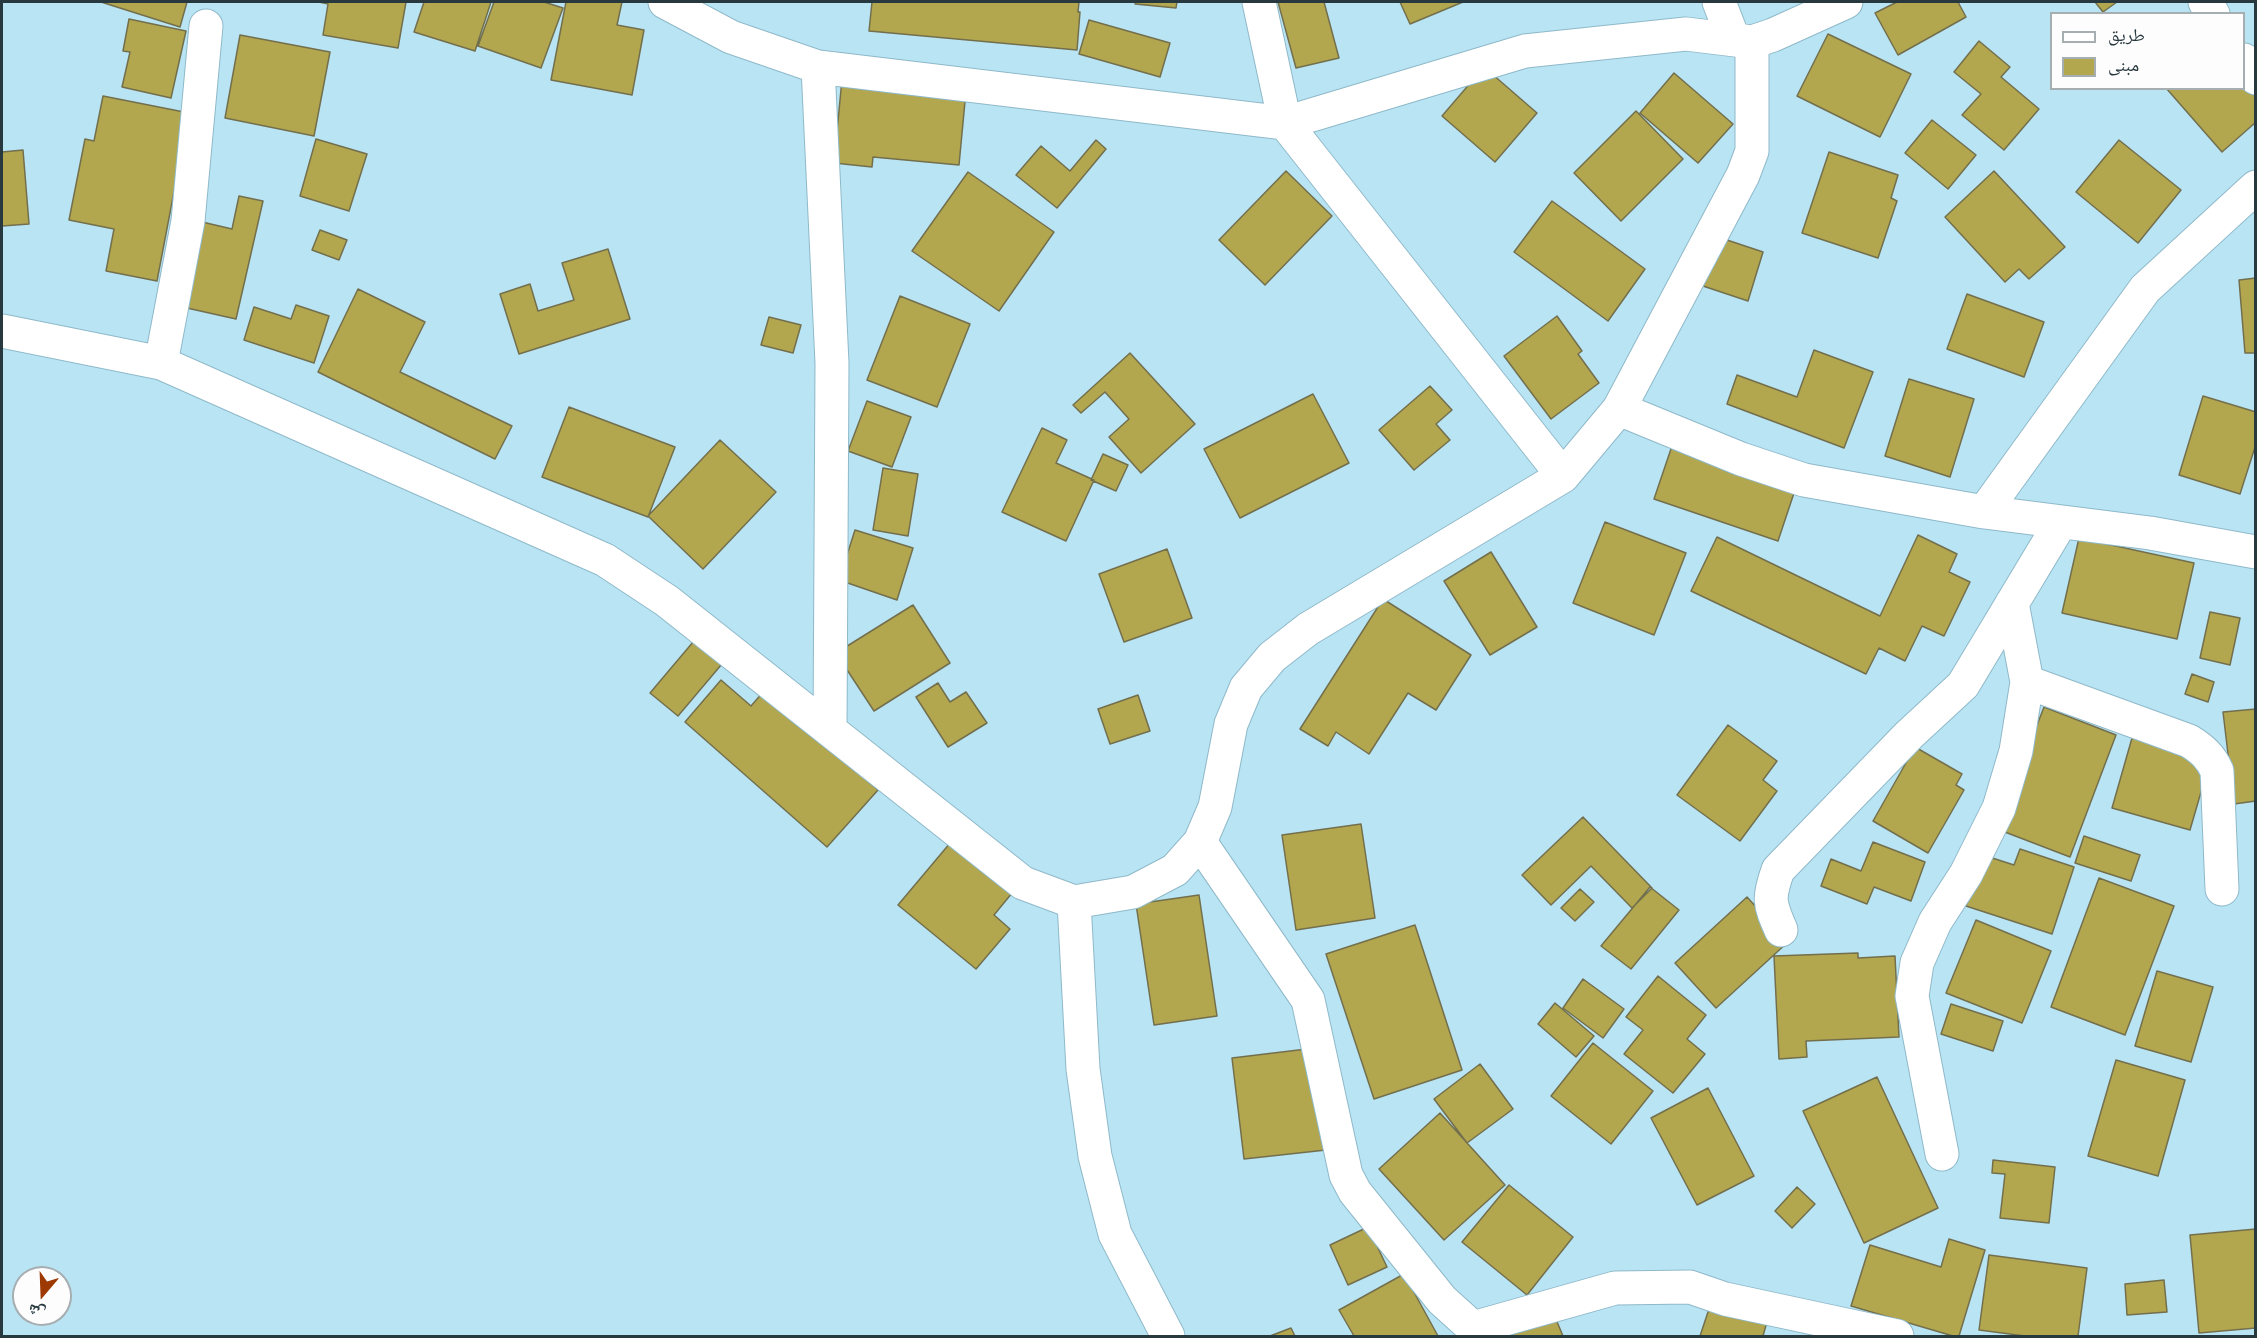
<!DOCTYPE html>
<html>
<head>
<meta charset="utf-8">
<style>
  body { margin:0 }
  #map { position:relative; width:2257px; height:1338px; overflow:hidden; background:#b8e4f4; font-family:"Source Sans 3","Noto Naskh Arabic",sans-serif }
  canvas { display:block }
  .frame { position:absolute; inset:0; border:3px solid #27383e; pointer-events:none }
  .legend { position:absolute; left:2050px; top:12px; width:195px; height:78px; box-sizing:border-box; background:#fdfdfd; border:2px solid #a7aeb1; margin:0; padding:8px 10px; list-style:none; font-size:18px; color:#27383e }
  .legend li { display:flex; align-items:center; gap:12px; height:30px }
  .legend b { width:30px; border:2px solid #a7aeb1 }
  .north { position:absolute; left:12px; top:1266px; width:60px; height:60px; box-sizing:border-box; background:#fdfdfd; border:2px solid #a7aeb1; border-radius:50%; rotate:199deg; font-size:16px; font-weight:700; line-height:24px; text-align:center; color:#27383e }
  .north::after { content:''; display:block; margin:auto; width:21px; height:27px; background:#9d3902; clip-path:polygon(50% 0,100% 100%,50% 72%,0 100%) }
</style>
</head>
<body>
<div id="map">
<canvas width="2257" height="1338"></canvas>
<div class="frame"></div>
<ul class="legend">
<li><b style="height:8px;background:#fff"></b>طريق</li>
<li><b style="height:16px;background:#b2a74f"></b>مبنى</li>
</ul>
<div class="north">ش</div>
</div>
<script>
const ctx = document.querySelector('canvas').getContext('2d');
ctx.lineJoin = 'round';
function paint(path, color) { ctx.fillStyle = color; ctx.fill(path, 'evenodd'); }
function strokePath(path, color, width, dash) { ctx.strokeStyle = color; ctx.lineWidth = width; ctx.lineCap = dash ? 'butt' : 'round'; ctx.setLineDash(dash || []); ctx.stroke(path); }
const building = new Path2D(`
  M 101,2 L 187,2 L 180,27 Z
  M 319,2 L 406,2 L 398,48 L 323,35 L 328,4 Z
  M 424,2 L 491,2 L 475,51 L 414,32 Z
  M 494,2 L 544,2 L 563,8 L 541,68 L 478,46 Z
  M 566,2 L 622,2 L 617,25 L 644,30 L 632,95 L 551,80 Z
  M 872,2 L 1079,2 L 1078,12 L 1080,12 L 1077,50 L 869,31 Z
  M 1136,2 L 1177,2 L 1176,8 L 1135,4 Z
  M 1278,2 L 1324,2 L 1339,58 L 1296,68 Z
  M 1400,2 L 1463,2 L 1410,24 Z
  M 1897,2 L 1958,2 L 1966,17 L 1898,55 L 1875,13 Z
  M 2095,2 L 2117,2 L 2103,12 Z
  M 129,19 L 186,31 L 171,98 L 122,87 L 130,52 L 123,51 Z
  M 1089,20 L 1170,43 L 1160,77 L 1079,54 Z
  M 1828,34 L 1911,74 L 1880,137 L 1797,96 Z
  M 240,35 L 330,52 L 314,136 L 225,118 Z
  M 1979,41 L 2010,67 L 2001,77 L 2039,109 L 2004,150 L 1962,115 L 1981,94 L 1954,72 Z
  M 1484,67 L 1537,113 L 1495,162 L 1442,116 Z
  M 1674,73 L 1733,124 L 1698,163 L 1640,113 Z
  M 842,79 L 966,91 L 959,165 L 873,157 L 872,167 L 834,163 Z
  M 2244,84 L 2256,97 L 2256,122 L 2222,152 L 2166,88 L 2244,88 Z
  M 103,96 L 189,113 L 157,281 L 106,271 L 114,229 L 69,220 L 85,139 L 94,141 Z
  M 1636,111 L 1683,159 L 1621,221 L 1574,173 Z
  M 1932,120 L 1976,155 L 1948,189 L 1905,153 Z
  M 316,139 L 367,154 L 349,211 L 300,196 Z
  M 1096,140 L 1106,149 L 1057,208 L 1016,175 L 1041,146 L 1070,171 Z
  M 2119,140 L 2181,190 L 2138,243 L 2076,192 Z
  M 23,150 L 29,224 L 2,226 L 2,152 Z
  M 1829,152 L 1898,175 L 1891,198 L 1897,201 L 1878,258 L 1802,233 Z
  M 1286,171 L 1332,216 L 1265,285 L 1219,240 Z
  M 1994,171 L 2065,247 L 2029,279 L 2019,269 L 2005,282 L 1945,217 Z
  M 968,172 L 1054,232 L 999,311 L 912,251 Z
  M 239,196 L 263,201 L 236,319 L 178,306 L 198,221 L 232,229 Z
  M 1552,201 L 1645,269 L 1608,321 L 1514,252 Z
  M 320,230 L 347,240 L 339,260 L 312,250 Z
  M 1712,235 L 1763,252 L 1748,301 L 1697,284 Z
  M 608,249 L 630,319 L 519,354 L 500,294 L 530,284 L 538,311 L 574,300 L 562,263 Z
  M 2256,278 L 2256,353 L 2245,353 L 2239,280 Z
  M 358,289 L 425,322 L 400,372 L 512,426 L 495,459 L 318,372 Z
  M 1967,294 L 2044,322 L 2024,377 L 1947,349 Z
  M 900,296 L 970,324 L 937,407 L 867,380 Z
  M 296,305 L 329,316 L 314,363 L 244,340 L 254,307 L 291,319 Z
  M 1557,316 L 1582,351 L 1578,354 L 1599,383 L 1551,419 L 1504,356 Z
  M 769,317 L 801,325 L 793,353 L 761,345 Z
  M 1814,350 L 1873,372 L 1844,448 L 1727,404 L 1737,375 L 1797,397 Z
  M 1130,353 L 1195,424 L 1141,473 L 1109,437 L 1129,419 L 1105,392 L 1081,413 L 1073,405 Z
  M 1909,379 L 1974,399 L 1950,477 L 1885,456 Z
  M 1430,386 L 1452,410 L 1436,424 L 1450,440 L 1414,470 L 1379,430 Z
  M 1313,394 L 1349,463 L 1240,518 L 1204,449 Z
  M 2203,396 L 2256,412 L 2256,444 L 2240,494 L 2179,475 Z
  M 867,401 L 911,417 L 892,467 L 848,451 Z
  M 569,407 L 675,447 L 648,517 L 542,477 Z
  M 1042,428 L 1067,440 L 1056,463 L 1094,480 L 1066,541 L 1002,512 Z
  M 720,440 L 776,492 L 703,569 L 648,516 Z
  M 1673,443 L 1797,484 L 1778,541 L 1654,499 Z
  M 1103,454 L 1128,465 L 1116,491 L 1091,480 Z
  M 883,468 L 918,474 L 908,536 L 873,530 Z
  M 1605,522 L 1686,553 L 1654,635 L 1573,603 Z
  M 855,530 L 913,548 L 897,600 L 839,580 Z
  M 1918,535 L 1957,554 L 1949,572 L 1970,582 L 1944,636 L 1922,626 L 1905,661 L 1879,648 L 1866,674 L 1691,591 L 1717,537 L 1880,616 Z
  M 2079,538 L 2194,563 L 2177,639 L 2062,613 Z
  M 1167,549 L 1192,618 L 1124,642 L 1099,574 Z
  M 1491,552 L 1537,627 L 1490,655 L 1444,581 Z
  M 1383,599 L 1471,655 L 1436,710 L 1408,693 L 1369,754 L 1336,732 L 1328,746 L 1300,729 Z
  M 913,605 L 950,663 L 874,711 L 836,653 Z
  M 2210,612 L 2240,618 L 2230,665 L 2200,658 Z
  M 699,635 L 727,658 L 678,716 L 650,693 Z
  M 2192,674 L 2214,682 L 2208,702 L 2185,694 Z
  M 721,680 L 751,706 L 764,691 L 878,790 L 827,847 L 685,722 Z
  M 938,683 L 950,702 L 966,692 L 987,723 L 948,747 L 916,697 Z
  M 1138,695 L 1150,731 L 1110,744 L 1098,709 Z
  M 2044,707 L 2116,735 L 2070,857 L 1997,829 Z
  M 2256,709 L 2256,801 L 2234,804 L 2223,712 Z
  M 1728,725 L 1777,761 L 1763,780 L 1777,791 L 1740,841 L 1677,795 Z
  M 2132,738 L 2210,761 L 2190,830 L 2112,808 Z
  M 1915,747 L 1962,774 L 1956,785 L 1964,790 L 1928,853 L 1873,821 Z
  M 1583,817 L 1652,888 L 1632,908 L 1591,866 L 1551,905 L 1522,875 Z
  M 1361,824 L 1375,918 L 1296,930 L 1282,835 Z
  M 956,836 L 1017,887 L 994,915 L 1010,929 L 976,969 L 898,905 Z
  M 2084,836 L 2140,855 L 2131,881 L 2075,863 Z
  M 1873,842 L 1925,862 L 1911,901 L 1874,887 L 1867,904 L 1821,886 L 1831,859 L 1861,871 Z
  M 2020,849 L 2074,867 L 2052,934 L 1966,906 L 1983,855 L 2014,865 Z
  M 2099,878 L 2174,906 L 2125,1035 L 2051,1007 Z
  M 1650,887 L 1679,910 L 1631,969 L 1601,946 Z
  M 1580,889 L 1594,902 L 1575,921 L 1561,908 Z
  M 1199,895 L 1217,1016 L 1154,1025 L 1136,904 Z
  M 1747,897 L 1788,942 L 1716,1008 L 1675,963 Z
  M 1976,920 L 2051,951 L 2022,1023 L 1946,993 Z
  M 1415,925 L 1462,1070 L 1374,1099 L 1326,954 Z
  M 1858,953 L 1858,958 L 1895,956 L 1899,1037 L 1806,1041 L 1807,1057 L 1779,1059 L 1774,956 Z
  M 2157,971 L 2213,987 L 2191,1062 L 2135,1046 Z
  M 1658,976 L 1706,1015 L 1687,1039 L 1705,1054 L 1673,1093 L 1624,1054 L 1643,1030 L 1626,1017 Z
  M 1583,979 L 1624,1009 L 1603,1038 L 1563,1008 Z
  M 1555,1003 L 1594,1036 L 1576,1057 L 1538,1024 Z
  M 1951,1004 L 2003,1021 L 1993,1051 L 1941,1034 Z
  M 1593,1043 L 1653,1091 L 1611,1144 L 1551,1096 Z
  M 1315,1048 L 1326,1150 L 1244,1159 L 1232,1058 Z
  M 2116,1060 L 2185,1080 L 2158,1176 L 2088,1156 Z
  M 1480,1064 L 1513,1109 L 1467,1143 L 1434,1099 Z
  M 1877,1077 L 1938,1208 L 1864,1243 L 1803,1111 Z
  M 1708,1088 L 1754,1176 L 1697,1205 L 1651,1118 Z
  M 1440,1113 L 1505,1185 L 1444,1240 L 1379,1169 Z
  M 1993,1160 L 2055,1167 L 2049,1223 L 2000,1218 L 2005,1174 L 1992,1173 Z
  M 1509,1185 L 1573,1237 L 1527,1295 L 1462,1242 Z
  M 1797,1187 L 1815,1204 L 1792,1228 L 1775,1211 Z
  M 1368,1227 L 1387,1267 L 1348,1285 L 1330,1245 Z
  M 2256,1229 L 2256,1328 L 2199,1333 L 2190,1235 Z
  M 1949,1239 L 1985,1250 L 1959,1336 L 1953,1336 L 1851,1306 L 1870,1245 L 1941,1267 Z
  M 1989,1255 L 2087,1268 L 2078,1336 L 2025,1336 L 1979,1330 Z
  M 1404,1274 L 1438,1336 L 1354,1336 L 1339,1310 Z
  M 2164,1280 L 2167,1312 L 2127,1315 L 2125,1284 Z
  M 1712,1300 L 1768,1318 L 1763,1336 L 1700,1336 Z
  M 1555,1317 L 1563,1336 L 1505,1336 Z
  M 1291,1328 L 1295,1336 L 1270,1336 Z`);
paint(building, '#b2a74f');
strokePath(building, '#736f4d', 1.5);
const minor = new Path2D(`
  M 665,2 L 731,37 L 818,67 L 1285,123 L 1563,476
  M 1259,2 L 1285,123 L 1525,51 L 1686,34 L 1752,42
  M 1719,2 L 1733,38
  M 2205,2 L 2213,14
  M 2244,60 L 2256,78
  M 818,67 L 832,363 L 830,730
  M 2,331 L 161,363 L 605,560 L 667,601 L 1023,883 L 1074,902 L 1133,892 L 1175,870 L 1200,842 L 1215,807 L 1231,724 L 1246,688 L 1272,657 L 1308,629 L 1563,476 L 1619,409 L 1743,175 L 1752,151 L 1752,42 L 1773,35 L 1846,2
  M 161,363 L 188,221 L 206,26
  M 1619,409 L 1741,459 L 1804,480 L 1984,512 L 2150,533 L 2256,552
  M 1984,512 L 2145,289 L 2256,187
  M 2027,682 L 2189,741 C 2202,749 2211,757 2217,771 L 2222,889
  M 1200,842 L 1308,1000 L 1346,1175 L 1355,1192 L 1442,1300 L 1473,1328 L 1474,1336
  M 1074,902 L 1083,1069 L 1095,1156 L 1115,1234 L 1168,1336
  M 1781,930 C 1769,903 1768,898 1778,870 L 1909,735 L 1963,685 L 2061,522
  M 1942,1154 L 1912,996 L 1917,963 L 1935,922 L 1966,874 L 1999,808 L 2016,751 L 2027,682 L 2012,603
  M 1473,1328 L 1615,1288 L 1690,1287 L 1725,1299 L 1897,1336`);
strokePath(minor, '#8fb9c9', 35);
strokePath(minor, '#fff', 33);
</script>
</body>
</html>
